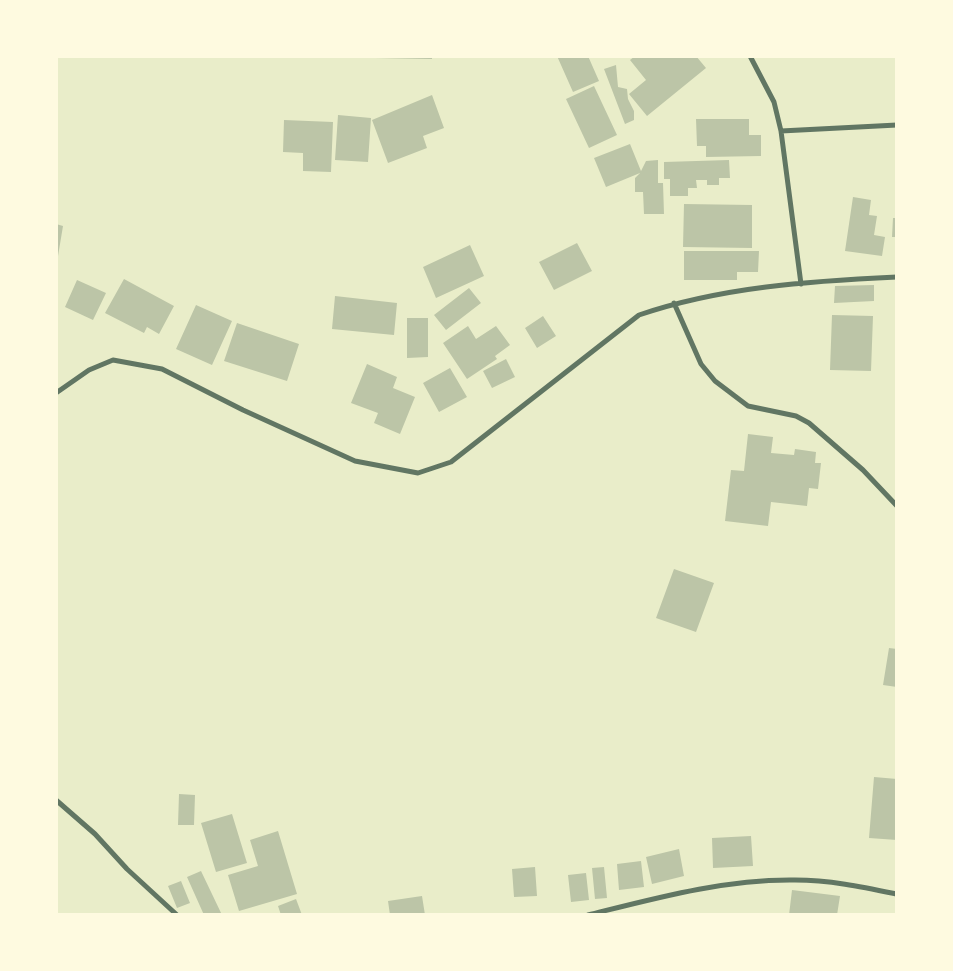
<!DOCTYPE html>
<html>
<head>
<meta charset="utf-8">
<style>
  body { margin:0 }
  #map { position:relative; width:953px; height:971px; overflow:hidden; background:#e9edc9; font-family:Lato,sans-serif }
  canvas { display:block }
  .frame { position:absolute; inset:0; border:58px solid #fefae0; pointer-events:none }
</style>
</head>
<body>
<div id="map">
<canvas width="953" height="971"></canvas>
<div class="frame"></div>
</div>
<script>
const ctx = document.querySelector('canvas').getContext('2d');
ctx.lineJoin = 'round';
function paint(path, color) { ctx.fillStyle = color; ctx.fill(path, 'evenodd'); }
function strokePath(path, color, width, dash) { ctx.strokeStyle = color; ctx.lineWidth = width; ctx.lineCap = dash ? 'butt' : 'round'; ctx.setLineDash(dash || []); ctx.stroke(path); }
paint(new Path2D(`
  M 375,56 L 432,56 L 432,59 L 375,58 Z
  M 557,56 L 588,56 L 599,81 L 573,92 Z
  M 635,56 L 696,56 L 706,68 L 647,116 L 629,94 L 646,80 L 630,60 Z
  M 616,65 L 618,87 L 627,89 L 628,99 L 634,111 L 634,120 L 625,124 L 604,69 Z
  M 594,86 L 617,135 L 589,148 L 566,99 Z
  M 432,95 L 444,128 L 423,136 L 427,148 L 388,163 L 372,120 Z
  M 338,115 L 371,118 L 368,162 L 335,160 Z
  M 696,119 L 749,119 L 749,135 L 761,135 L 761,156 L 706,157 L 706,146 L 697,146 Z
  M 284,120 L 333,122 L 331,172 L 303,171 L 303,153 L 283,152 Z
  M 630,144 L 641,171 L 646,161 L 658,160 L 658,183 L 663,183 L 664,214 L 644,214 L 643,192 L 635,192 L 635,178 L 640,173 L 606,187 L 594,158 Z
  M 729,160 L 730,178 L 719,178 L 719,185 L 707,185 L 707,180 L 696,180 L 697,188 L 688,188 L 688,196 L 670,196 L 670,179 L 664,179 L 664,162 Z
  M 853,197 L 871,200 L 869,215 L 877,216 L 874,235 L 885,237 L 882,256 L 845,251 Z
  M 684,204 L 752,205 L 752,248 L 683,247 Z
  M 893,218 L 897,218 L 897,237 L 892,237 Z
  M 56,224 L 63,226 L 58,256 L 56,256 Z
  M 577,243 L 592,271 L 554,290 L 539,262 Z
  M 470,245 L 484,276 L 436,298 L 423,267 Z
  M 684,251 L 759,251 L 758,272 L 737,272 L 737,280 L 684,280 Z
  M 124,279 L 174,306 L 159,334 L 147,327 L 144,333 L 105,313 Z
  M 77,280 L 106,293 L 93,320 L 65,307 Z
  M 874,285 L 874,301 L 834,303 L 835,286 Z
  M 469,288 L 481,303 L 446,330 L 434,315 Z
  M 335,296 L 397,303 L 394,335 L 332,329 Z
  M 196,305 L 232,321 L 212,365 L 176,349 Z
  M 832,315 L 873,316 L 871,371 L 830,370 Z
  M 543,316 L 556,336 L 537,348 L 525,328 Z
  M 407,318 L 428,318 L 428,357 L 407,358 Z
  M 237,323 L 299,344 L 287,381 L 224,361 Z
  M 468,326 L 476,339 L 496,326 L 510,345 L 495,356 L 497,359 L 467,379 L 443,343 Z
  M 506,359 L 515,377 L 492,388 L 483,371 Z
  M 367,364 L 397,377 L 393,388 L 415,397 L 400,434 L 374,423 L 378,413 L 351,403 Z
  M 450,368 L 467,397 L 439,412 L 423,383 Z
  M 748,434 L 773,437 L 771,453 L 794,455 L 795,449 L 816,452 L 815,463 L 821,463 L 818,489 L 809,488 L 807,506 L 771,502 L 768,526 L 725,521 L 731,470 L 744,471 Z
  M 674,569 L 714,583 L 696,632 L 656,618 Z
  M 889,648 L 897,649 L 897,687 L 883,685 Z
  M 874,777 L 897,779 L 897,840 L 869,838 Z
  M 179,794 L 195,795 L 194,825 L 178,825 Z
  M 232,814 L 247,863 L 216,872 L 201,823 Z
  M 278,831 L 297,894 L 239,911 L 228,875 L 258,866 L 250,840 Z
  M 751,836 L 753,866 L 713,868 L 712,838 Z
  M 679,849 L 684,876 L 652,884 L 646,857 Z
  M 641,861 L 644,887 L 619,890 L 617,864 Z
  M 535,867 L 537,896 L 514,897 L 512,869 Z
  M 604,867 L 607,898 L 595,899 L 592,868 Z
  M 201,871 L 222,915 L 204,915 L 187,877 Z
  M 586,873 L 589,900 L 571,902 L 568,875 Z
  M 181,881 L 190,903 L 177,908 L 168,886 Z
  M 792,890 L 840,896 L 837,915 L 789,915 Z
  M 422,896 L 425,915 L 390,915 L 388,901 Z
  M 296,899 L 302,915 L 281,915 L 278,906 Z`), '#bcc5a7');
strokePath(new Path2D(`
  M 750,56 L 774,102 L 781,131 L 801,284
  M 781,131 L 897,125
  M 674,303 L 701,364 L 715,381 L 748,406 L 796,416 L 809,423 L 863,470 L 897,506
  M 56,393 L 89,370 L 113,360 L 162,369 L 243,410 L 355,461 L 418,473 L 451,462 L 639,315 C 721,287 810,281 897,277
  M 56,800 L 95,834 L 127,869 L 177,915
  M 588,915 C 656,898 725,879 795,880 C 830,880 863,887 897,894`), '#617663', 5);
</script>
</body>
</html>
